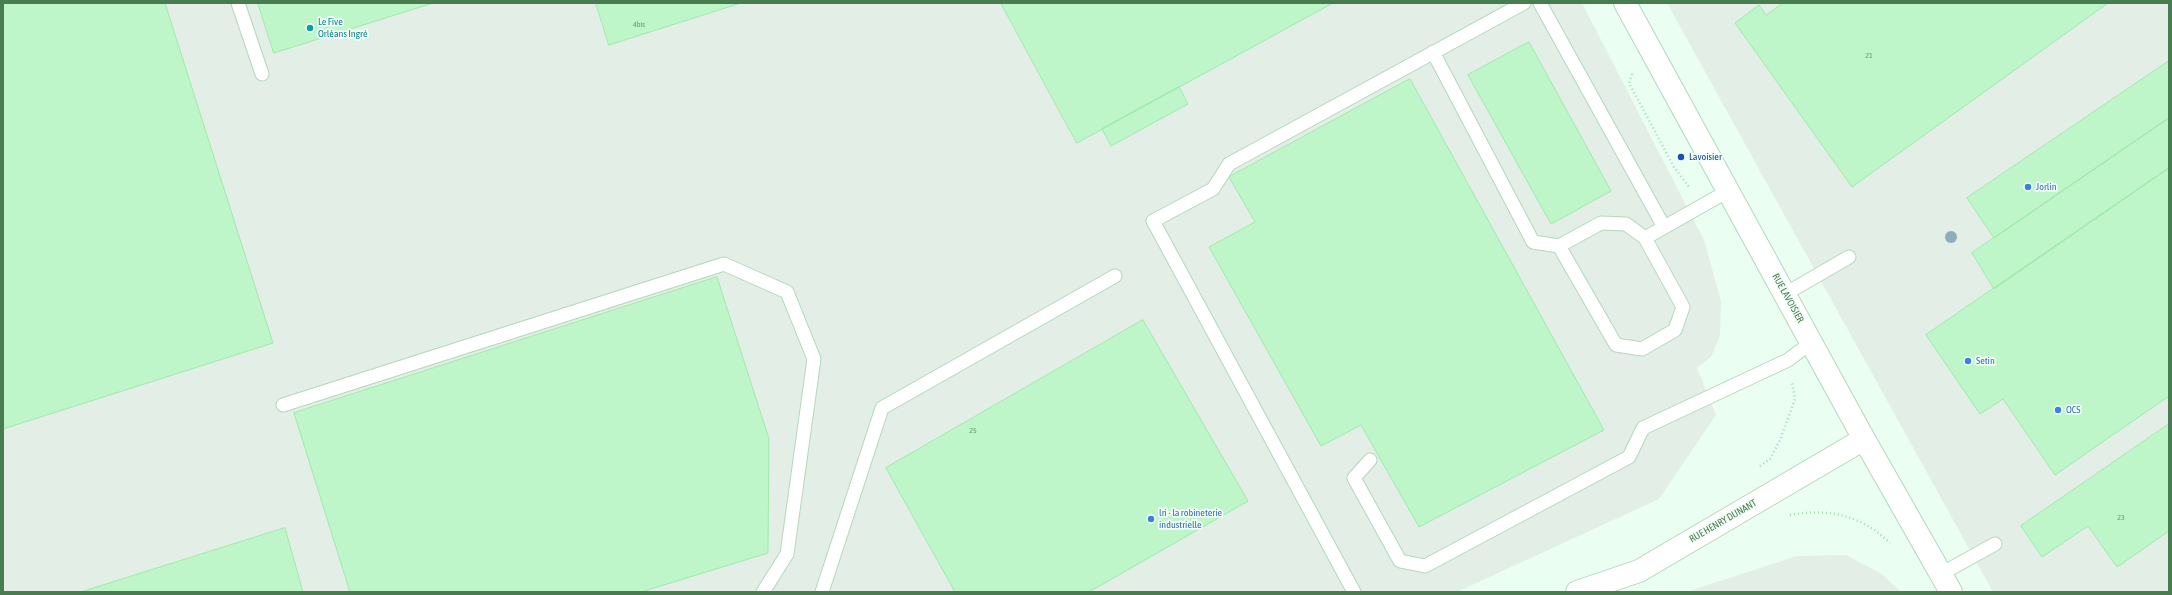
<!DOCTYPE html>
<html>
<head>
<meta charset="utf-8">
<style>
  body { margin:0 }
  #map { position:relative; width:2172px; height:595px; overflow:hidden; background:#eafef2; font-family:"Asap Condensed",sans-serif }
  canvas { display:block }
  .frame { position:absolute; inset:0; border:4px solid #4a7c51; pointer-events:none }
</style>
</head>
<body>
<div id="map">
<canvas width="2172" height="595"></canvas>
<div class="frame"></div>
</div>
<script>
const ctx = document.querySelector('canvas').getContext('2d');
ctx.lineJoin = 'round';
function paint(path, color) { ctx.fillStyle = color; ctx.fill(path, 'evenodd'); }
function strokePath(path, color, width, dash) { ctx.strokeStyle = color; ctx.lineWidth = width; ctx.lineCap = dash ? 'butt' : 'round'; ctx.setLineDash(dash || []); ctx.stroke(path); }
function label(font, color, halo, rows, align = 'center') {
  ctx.font = font + ' "Asap Condensed",sans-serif'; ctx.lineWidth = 3.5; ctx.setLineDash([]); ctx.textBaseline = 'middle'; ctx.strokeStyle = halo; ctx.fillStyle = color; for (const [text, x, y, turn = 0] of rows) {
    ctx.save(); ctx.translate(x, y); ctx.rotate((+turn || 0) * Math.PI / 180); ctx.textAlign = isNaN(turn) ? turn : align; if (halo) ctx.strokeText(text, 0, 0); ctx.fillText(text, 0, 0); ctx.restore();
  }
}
paint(new Path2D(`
  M 3,3 L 1582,3 L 1704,240 L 1721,301 L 1720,336 L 1711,357 L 1697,368 L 1716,415 L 1659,499 L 1457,592 L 3,592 Z
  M 1667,3 L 2169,3 L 2169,592 L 1993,592 Z
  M 1846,555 L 1882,574 L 1901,592 L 1686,592 L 1797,556 Z`), '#e3efe6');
const building = new Path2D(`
  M 3,3 L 165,3 L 273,343 L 3,429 Z
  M 258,3 L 433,3 L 274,53 Z
  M 596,3 L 741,3 L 609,45 Z
  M 1001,3 L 1333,3 L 1077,143 Z
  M 1783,3 L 2108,3 L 1852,187 L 1735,23 L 1759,5 L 1766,15 Z
  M 1529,42 L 1611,191 L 1551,224 L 1468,75 Z
  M 2169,61 L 2169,118 L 1994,238 L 1967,198 Z
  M 1410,79 L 1604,430 L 1419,527 L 1361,425 L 1321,446 L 1209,247 L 1255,222 L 1229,177 Z
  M 1179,87 L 1188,104 L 1111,146 L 1102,129 Z
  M 2169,118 L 2169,168 L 1994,289 L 1972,253 Z
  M 2169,168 L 2169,396 L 2055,475 L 2003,399 L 1980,414 L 1926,335 Z
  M 717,277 L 769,439 L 768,553 L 641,592 L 350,592 L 294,413 Z
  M 1143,320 L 1248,501 L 1089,592 L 955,592 L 886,468 Z
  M 2169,424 L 2169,531 L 2117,567 L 2088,526 L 2042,557 L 2021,526 Z
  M 285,528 L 303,592 L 81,592 Z`);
paint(building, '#bff6c9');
strokePath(building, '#9eeaaa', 1);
const service = new Path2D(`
  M 238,3 L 262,74
  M 1540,3 L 1664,227
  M 1433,52 L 1533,242 L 1559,246
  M 1645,238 L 1626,224 L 1601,223 L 1559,246 L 1616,345 L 1642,349 L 1675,330 L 1683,307 L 1645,238 L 1728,191
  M 1785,294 L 1849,257
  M 283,405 L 724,264 L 787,292 L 814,359 L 787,554 L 763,592
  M 1370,460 L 1354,478 L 1400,561 L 1425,566 L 1629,457 L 1643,428 L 1788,360 L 1812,342
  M 1941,574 L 1995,544
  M 822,592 L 882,408 L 1115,276
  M 1354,592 L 1153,221 L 1213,189 L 1229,164 L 1524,3`);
const tertiary = new Path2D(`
  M 1625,3 L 1864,439 L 1951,592
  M 1577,592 L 1639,571 L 1864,439`);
strokePath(service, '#b3d7bb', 15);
strokePath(tertiary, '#b3d7bb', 24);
strokePath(new Path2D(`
  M 1632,74 L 1629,83 L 1674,167 L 1689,187
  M 1760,466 L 1770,459 L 1780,440 L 1795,399 L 1792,382
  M 1790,515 C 1829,508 1861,515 1890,543`), '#a1dcab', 2.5, [1, 3]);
strokePath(service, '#fff', 13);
strokePath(tertiary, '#fff', 22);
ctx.fillStyle = '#8fadbc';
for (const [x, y] of [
  [1951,237]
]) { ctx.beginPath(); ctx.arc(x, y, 6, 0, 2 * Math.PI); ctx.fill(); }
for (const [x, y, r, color] of [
  [310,28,4,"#0f9aa8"],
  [1681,157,4,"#1a4fb4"],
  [2028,187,4,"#3f7fe0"],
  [1968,361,4,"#3f7fe0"],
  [2058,410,4,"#3f7fe0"],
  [1151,519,4,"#3f7fe0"]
]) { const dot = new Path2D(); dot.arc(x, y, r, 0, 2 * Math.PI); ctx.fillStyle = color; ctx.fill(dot); strokePath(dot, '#f2fff7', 1.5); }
label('8px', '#679a6f', null, [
  ["4bis",639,24],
  ["21",1869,55],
  ["25",973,430],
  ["23",2121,517]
]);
label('10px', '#0d838f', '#f2fff7', [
  ["Le Five",318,22],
  ["Orléans Ingré",318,34]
], 'left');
label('10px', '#164399', '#f2fff7', [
  ["Lavoisier",1689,157]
], 'left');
label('10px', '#366cbe', '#f2fff7', [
  ["Jorlin",2036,187],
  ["Setin",1976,361],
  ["OCS",2066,410],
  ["lri - la robineterie",1159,513],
  ["industrielle",1159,525]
], 'left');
label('10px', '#4a7c51', '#f2fff7', [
  ["RUE LAVOISIER",1788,298,61],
  ["RUE HENRY DUNANT",1723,521,-30]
]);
</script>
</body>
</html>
